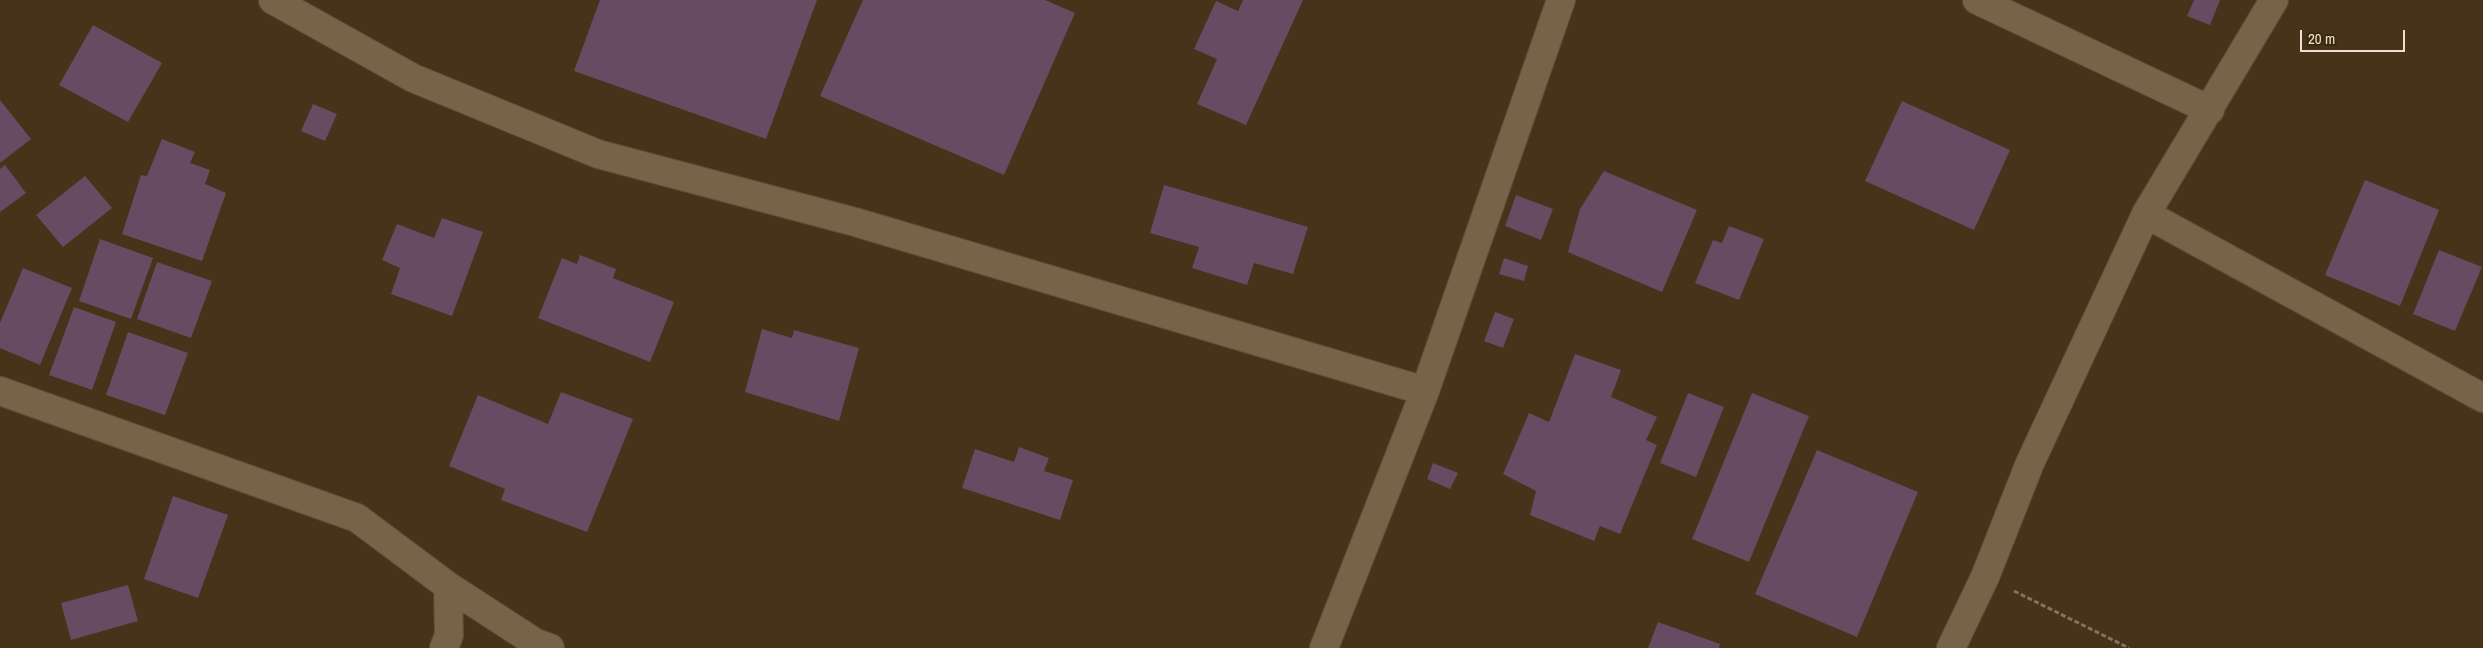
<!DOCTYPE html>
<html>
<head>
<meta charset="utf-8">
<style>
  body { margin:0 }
  #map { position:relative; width:2483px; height:648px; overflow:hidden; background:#463319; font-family:"Archivo Narrow",sans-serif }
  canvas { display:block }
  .scale { position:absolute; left:2300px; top:30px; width:105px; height:22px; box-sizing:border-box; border:2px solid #ece1d1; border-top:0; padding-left:6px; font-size:15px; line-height:18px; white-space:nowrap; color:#ece1d1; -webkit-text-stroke:4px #3b290f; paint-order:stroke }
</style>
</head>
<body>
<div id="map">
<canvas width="2483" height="648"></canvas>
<div class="scale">20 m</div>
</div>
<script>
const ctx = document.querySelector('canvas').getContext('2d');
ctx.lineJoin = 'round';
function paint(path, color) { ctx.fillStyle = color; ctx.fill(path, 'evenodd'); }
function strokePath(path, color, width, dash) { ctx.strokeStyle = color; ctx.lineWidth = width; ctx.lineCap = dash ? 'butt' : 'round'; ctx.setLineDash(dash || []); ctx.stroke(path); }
paint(new Path2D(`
  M 600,0 L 817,0 L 766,139 L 574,71 Z
  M 863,0 L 1045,0 L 1075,13 L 1004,175 L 820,96 Z
  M 1243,0 L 1303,0 L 1246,125 L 1197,104 L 1217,59 L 1194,49 L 1216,1 L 1238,11 Z
  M 2194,0 L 2220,0 L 2210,25 L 2187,16 Z
  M 93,25 L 162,63 L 128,122 L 59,85 Z
  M 0,100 L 31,139 L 0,163 Z
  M 1902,101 L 2010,150 L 1974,230 L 1865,181 Z
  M 313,104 L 337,114 L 325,141 L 301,131 Z
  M 162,139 L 195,152 L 190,163 L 210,170 L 205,184 L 226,193 L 202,261 L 122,234 L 141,175 L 147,176 Z
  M 5,165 L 26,193 L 0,212 L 0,169 Z
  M 1604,171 L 1697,210 L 1662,292 L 1568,252 L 1580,209 Z
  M 85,176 L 112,208 L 63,247 L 36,215 Z
  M 2365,180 L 2439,210 L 2400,306 L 2325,275 Z
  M 1164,185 L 1308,227 L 1293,274 L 1254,263 L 1247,285 L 1192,268 L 1199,247 L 1150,233 Z
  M 1516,195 L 1553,209 L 1541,240 L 1505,226 Z
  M 442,218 L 483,232 L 452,316 L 391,294 L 400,268 L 382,260 L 397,224 L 434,238 Z
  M 1729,226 L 1764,239 L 1739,300 L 1695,283 L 1713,240 L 1722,243 Z
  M 100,239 L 153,258 L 131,319 L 79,301 Z
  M 2439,250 L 2482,267 L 2455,331 L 2413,314 Z
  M 580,255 L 616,269 L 613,278 L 674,302 L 650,362 L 538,318 L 562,258 L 577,264 Z
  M 1504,258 L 1528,266 L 1524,281 L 1499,274 Z
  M 157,262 L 212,281 L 191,338 L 137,319 Z
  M 23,268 L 72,288 L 40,365 L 0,348 L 0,323 Z
  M 74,307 L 116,322 L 92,390 L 49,375 Z
  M 1495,312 L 1514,319 L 1503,348 L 1484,341 Z
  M 762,329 L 792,338 L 794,330 L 859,348 L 839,421 L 745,392 Z
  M 128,332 L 188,353 L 165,415 L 106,395 Z
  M 1575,354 L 1621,370 L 1611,397 L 1657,417 L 1646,440 L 1657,445 L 1620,534 L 1600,526 L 1594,541 L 1530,515 L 1536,491 L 1503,474 L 1529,413 L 1549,422 Z
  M 561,392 L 633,419 L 587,532 L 501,500 L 505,489 L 449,466 L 478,395 L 548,424 Z
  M 1688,393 L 1724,407 L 1696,477 L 1660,463 Z
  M 1752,393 L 1809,416 L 1749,562 L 1692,539 Z
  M 1019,447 L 1049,458 L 1044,471 L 1073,480 L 1060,520 L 962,488 L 975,449 L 1014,462 Z
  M 1817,450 L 1918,492 L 1857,637 L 1755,594 Z
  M 1433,463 L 1458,473 L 1450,489 L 1427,479 Z
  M 173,496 L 228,515 L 198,598 L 144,579 Z
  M 128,585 L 138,621 L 71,640 L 61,603 Z
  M 1658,622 L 1720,644 L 1719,648 L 1648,648 Z`), '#664b62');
const minor = new Path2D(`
  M 273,0 L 413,78 L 598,154 L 855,222 L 1425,391
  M 1977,0 L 2210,110
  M 2146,214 L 2483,398
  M 0,391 L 357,518 L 448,586 L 536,643 L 550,648
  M 444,648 L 449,635 L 448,586
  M 1324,648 L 1425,391 L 1561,0
  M 1951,648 L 1985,577 L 2030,463 L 2146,214 L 2274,0`);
strokePath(minor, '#5e4e37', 30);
strokePath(new Path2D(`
  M 2014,591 L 2129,648`), '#83725c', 3, [5, 2.5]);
strokePath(minor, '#776347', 28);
</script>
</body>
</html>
